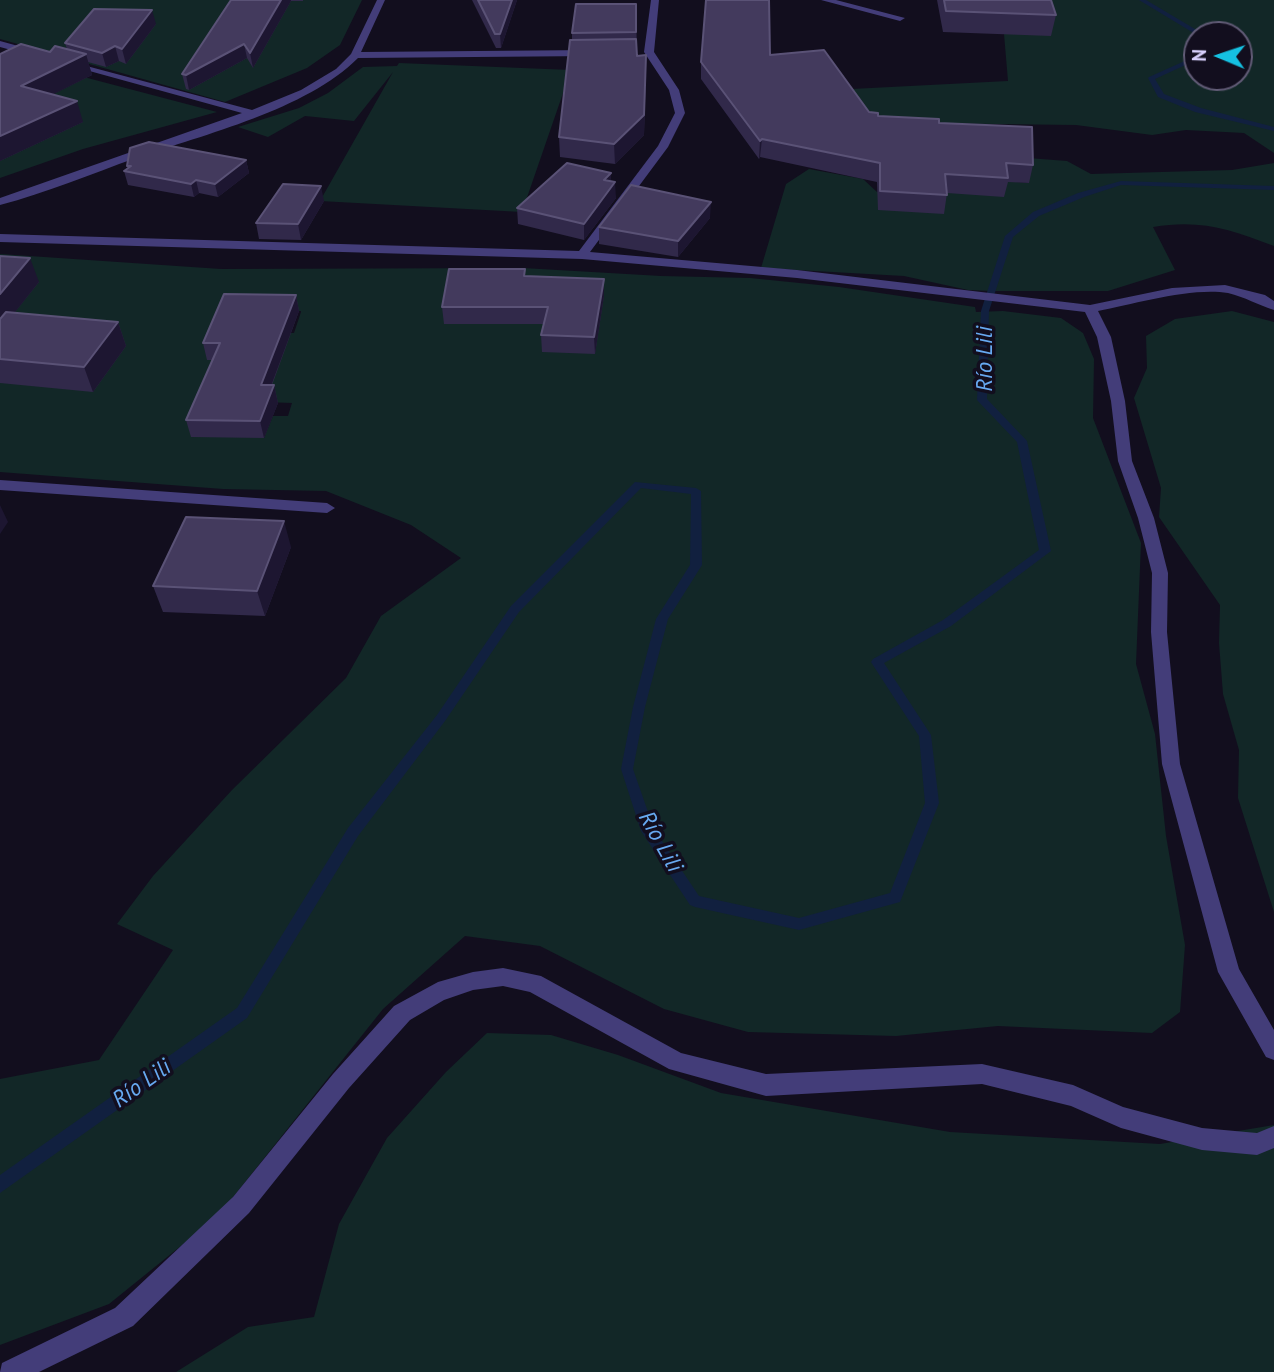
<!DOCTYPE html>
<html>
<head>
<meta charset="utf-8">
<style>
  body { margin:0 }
  #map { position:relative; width:1274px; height:1372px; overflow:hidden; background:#120e1e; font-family:"PT Sans",sans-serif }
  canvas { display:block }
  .north { position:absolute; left:1183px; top:21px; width:70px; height:70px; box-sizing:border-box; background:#120e1e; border:2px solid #615b76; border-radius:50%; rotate:272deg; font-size:19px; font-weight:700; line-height:28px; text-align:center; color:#d7cffb }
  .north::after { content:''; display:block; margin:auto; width:24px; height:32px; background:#15c1e2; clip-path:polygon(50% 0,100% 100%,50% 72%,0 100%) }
</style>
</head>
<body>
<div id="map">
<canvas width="1274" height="1372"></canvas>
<div class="north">N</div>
</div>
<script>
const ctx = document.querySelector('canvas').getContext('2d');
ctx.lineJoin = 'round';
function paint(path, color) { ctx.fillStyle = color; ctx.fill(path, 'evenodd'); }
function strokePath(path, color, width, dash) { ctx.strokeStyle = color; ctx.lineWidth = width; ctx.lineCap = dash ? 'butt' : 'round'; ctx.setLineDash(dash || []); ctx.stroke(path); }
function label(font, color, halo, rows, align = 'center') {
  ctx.font = font + ' "PT Sans",sans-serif'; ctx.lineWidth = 7; ctx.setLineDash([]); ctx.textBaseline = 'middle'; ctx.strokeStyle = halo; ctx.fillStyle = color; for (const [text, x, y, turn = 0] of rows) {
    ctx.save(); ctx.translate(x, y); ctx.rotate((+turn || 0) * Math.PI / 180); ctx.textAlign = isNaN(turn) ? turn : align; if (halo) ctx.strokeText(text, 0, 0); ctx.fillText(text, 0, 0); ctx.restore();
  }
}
paint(new Path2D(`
  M 0,0 L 362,0 L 340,45 L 307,68 L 225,102 L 0,39 Z
  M 1040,0 L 1274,0 L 1274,153 L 1244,133 L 1186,130 L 1152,135 L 1076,125 L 914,123 L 775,100 L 852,89 L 1008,81 L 1004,34 ZM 1197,35 L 1239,35 L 1239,77 L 1197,77 Z
  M 0,55 L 217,112 L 83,149 L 0,178 Z
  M 399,63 L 571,70 L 522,212 L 320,201 L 393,72 L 354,121 L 305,116 L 268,137 L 238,127 L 299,108 L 328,93 L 363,67 L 397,66 Z
  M 1028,158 L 1067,161 L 1091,174 L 1232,170 L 1274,163 L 1274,246 C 1230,229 1200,219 1153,227 L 1175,270 L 1108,291 L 991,291 L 968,290 L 904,276 L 761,268 L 786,184 L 809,169 L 863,179 L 877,192 L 939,165 L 1003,181 L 1029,183 Z
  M 0,254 L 221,269 L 523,268 L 661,276 L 750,278 L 839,287 L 975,307 L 976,312 L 1003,311 L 1061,318 L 1083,333 L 1094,359 L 1093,418 L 1141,543 L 1136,664 L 1155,734 L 1166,836 L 1185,945 L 1180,1012 L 1152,1033 L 998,1026 L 896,1036 L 748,1032 L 664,1009 L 540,946 L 465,936 L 383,1009 L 218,1216 L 109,1304 L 0,1345 L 0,1079 L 99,1060 L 173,950 L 117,924 L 153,876 L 232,790 L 346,678 L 381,616 L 461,558 L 411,525 L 326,491 L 223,489 L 0,472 ZM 228,311 L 301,311 L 301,312 L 294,333 L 260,332 ZM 218,375 L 265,402 L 292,403 L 288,416 L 273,416 L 264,438 Z
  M 1232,311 L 1274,322 L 1274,912 L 1238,798 L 1239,750 L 1223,694 L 1219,643 L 1220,605 L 1159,517 L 1161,488 L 1134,398 L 1147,368 L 1146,336 L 1175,319 Z
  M 487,1033 L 551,1035 L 618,1055 L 721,1093 L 950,1132 L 1160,1144 L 1274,1125 L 1274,1372 L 176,1372 L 248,1327 L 314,1317 L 339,1224 L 387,1138 L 446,1072 Z`), '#122727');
paint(new Path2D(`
  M 1139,0 L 1146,0 L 1205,35 L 1197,35 Z
  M 1197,46 L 1197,54 L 1192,62 L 1155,79 L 1164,94 L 1201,108 L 1274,127 L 1274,131 L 1195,112 L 1158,97 L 1148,78 L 1149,77 L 1187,60 L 1195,47 Z
  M 1121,181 L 1274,186 L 1274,190 L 1121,185 L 1084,197 L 1039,216 L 1013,237 L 989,311 L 987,399 L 1027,441 L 1051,551 L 951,626 L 884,663 L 931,735 L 939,803 L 900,902 L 799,930 L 695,907 L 690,905 L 641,831 L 621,769 L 633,707 L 656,619 L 690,565 L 691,494 L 641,488 L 519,612 L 445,721 L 358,836 L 247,1018 L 0,1193 L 0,1175 L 237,1008 L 348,828 L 437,715 L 511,606 L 635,482 L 696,488 L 701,491 L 702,565 L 668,619 L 645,707 L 633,769 L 654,829 L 699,896 L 799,918 L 890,893 L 925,803 L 919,736 L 871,662 L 873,659 L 943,620 L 1039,550 L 1017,442 L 977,400 L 981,311 L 1005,236 L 1033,212 L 1078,193 Z`), '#11203f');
paint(new Path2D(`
  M 377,0 L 385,0 L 361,52 L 593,50 L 598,53 L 593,56 L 358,58 C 306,110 205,134 136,158 C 91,174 46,193 0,205 L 0,198 L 242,113 L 64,64 L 64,60 L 252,110 L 301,90 L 336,69 L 351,54 Z
  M 651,0 L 659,0 L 654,52 L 679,90 L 685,113 L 668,147 L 590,252 L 797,270 L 1090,305 L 1172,288 L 1225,285 L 1265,295 L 1274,301 L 1274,310 C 1258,305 1245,297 1228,293 C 1191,287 1134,304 1098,311 L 1111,337 L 1125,401 L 1132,461 L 1154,518 L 1168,573 L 1167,632 L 1180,764 L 1239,969 L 1274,1030 L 1274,1060 L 1266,1057 L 1218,972 L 1162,764 L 1151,632 L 1152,573 L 1138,518 L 1118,461 L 1111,401 L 1097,337 L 1085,312 L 797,278 L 582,259 L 0,242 L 0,234 L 579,251 L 658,146 L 675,113 L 669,90 L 644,52 Z
  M 821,0 L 836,0 L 905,18 L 900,21 Z
  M 0,41 L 40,52 L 42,54 L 37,57 L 0,47 Z
  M 0,480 L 327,503 L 335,508 L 327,513 L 0,490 Z
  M 503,968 L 541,976 L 681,1053 L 766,1074 L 982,1064 L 1073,1085 L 1123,1107 L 1202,1128 L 1257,1133 L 1274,1126 L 1274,1148 L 1257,1155 L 1202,1150 L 1121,1128 L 1071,1106 L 982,1084 L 766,1096 L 669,1069 L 530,992 L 503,986 L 473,990 L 444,1000 L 410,1020 L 349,1088 L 249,1213 L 133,1326 L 39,1372 L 0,1372 L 2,1363 L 115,1308 L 233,1197 L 333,1074 L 394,1006 L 438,982 L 473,972 Z`), '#433d79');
paint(new Path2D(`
  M 231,0 L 303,0 L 303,1 L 291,1 L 253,68 L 247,58 L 189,90 L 186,89 L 182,74 Z
  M 472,0 L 517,0 L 501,48 L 496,48 Z
  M 937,0 L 1051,0 L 1056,15 L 1051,36 L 943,32 Z
  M 636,4 L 637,56 L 646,74 L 644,135 L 615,164 L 560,157 L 559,137 L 572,40 L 572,33 Z
  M 156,24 L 126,64 L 119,61 L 106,67 L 88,62 L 92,75 L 53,94 L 83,122 L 0,161 L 0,54 L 50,52 L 67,49 L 65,43 Z
  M 770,55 L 869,112 L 878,116 L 939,123 L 1033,165 L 1029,183 L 1008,182 L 1004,197 L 947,193 L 944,214 L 878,210 L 877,182 L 760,157 L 759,159 L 701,79 L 701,62 Z
  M 246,160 L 249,173 L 218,197 L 199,193 L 194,197 L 128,185 L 124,171 L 128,169 L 127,166 Z
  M 611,181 L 616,198 L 584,240 L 518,224 L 517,208 Z
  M 324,201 L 301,240 L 259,239 L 256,223 Z
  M 710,218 L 678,257 L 599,244 L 599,227 Z
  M 0,256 L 39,282 L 14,313 L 118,322 L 126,346 L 93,392 L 0,383 Z
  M 525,269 L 525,276 L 604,279 L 604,296 L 595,354 L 542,352 L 541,335 L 544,324 L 444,324 L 442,307 Z
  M 296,295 L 299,311 L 272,385 L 274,385 L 278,403 L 264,438 L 191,437 L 186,420 L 212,360 L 207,360 L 203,343 Z
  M 291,547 L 265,616 L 163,612 L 153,586 Z`), '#31294a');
paint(new Path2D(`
  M 281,0 L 291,0 L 291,1 L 253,68 L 250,53 Z
  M 512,0 L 517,0 L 501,48 L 500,34 Z
  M 152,10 L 156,24 L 126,64 L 122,49 Z
  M 244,44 L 247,58 L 189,90 L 186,75 Z
  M 115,46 L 119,61 L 106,67 L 102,53 Z
  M 86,54 L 92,75 L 28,107 L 21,86 Z
  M 646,55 L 644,135 L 615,164 L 614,144 Z
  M 77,101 L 83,122 L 0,161 L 0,136 Z
  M 762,139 L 760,157 L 759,159 L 760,141 Z
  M 246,160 L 249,173 L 218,197 L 215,184 Z
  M 611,173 L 611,188 L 615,182 L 616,198 L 584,240 L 584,224 L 604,180 Z
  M 196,180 L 199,193 L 194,197 L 191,184 Z
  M 321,186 L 324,201 L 301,240 L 298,224 Z
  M 711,202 L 710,218 L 678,257 L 678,241 Z
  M 30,258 L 39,282 L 0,331 L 0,294 Z
  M 604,279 L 604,296 L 595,354 L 594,337 Z
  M 296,295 L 299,311 L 265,402 L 261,385 Z
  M 118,322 L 126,346 L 93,392 L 84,367 Z
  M 274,385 L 278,403 L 264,438 L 260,421 Z
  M 0,505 L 8,522 L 0,534 Z
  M 284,521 L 291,547 L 265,616 L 257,591 Z`), '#1d1631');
const building = new Path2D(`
  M 231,0 L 281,0 L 250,53 L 244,44 L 186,75 L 182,74 Z
  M 478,0 L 512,0 L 500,34 L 495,34 Z
  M 706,0 L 769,0 L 770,55 L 824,50 L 869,112 L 878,113 L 878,116 L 939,119 L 939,123 L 1032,127 L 1033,165 L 1006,163 L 1008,178 L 945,174 L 947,195 L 880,191 L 880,163 L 762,139 L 760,141 L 701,62 Z
  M 944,0 L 1051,0 L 1056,15 L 946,11 Z
  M 576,4 L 636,4 L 636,32 L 572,33 Z
  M 94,9 L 152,10 L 122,49 L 115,46 L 102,53 L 65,43 Z
  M 636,39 L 637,56 L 646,55 L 644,115 L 614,144 L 559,137 L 570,40 Z
  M 21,44 L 50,52 L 55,46 L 86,54 L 21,86 L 77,101 L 0,136 L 0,54 Z
  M 149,142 L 246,160 L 215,184 L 196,180 L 191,184 L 124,171 L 131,166 L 127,166 L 130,148 Z
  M 567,163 L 611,173 L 604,180 L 615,182 L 584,224 L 517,208 Z
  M 283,184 L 321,186 L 298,224 L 256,223 Z
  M 631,185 L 711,202 L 678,241 L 599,227 Z
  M 0,256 L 30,258 L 0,294 Z
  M 449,269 L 525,269 L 524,276 L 604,279 L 594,337 L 541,335 L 548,307 L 442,307 Z
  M 224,294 L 296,295 L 261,385 L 274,385 L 260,421 L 186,420 L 220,343 L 203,343 Z
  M 6,312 L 118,322 L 84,367 L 0,359 L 0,319 Z
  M 186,517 L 284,521 L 257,591 L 153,586 Z`);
paint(building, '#433a5d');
strokePath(building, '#5a5276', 2);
label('italic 23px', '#67a9f1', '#120e1e', [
  ["Río Lili",985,359,-90],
  ["Río Lili",660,842,61],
  ["Río Lili",142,1084,-35]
]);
</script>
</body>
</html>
